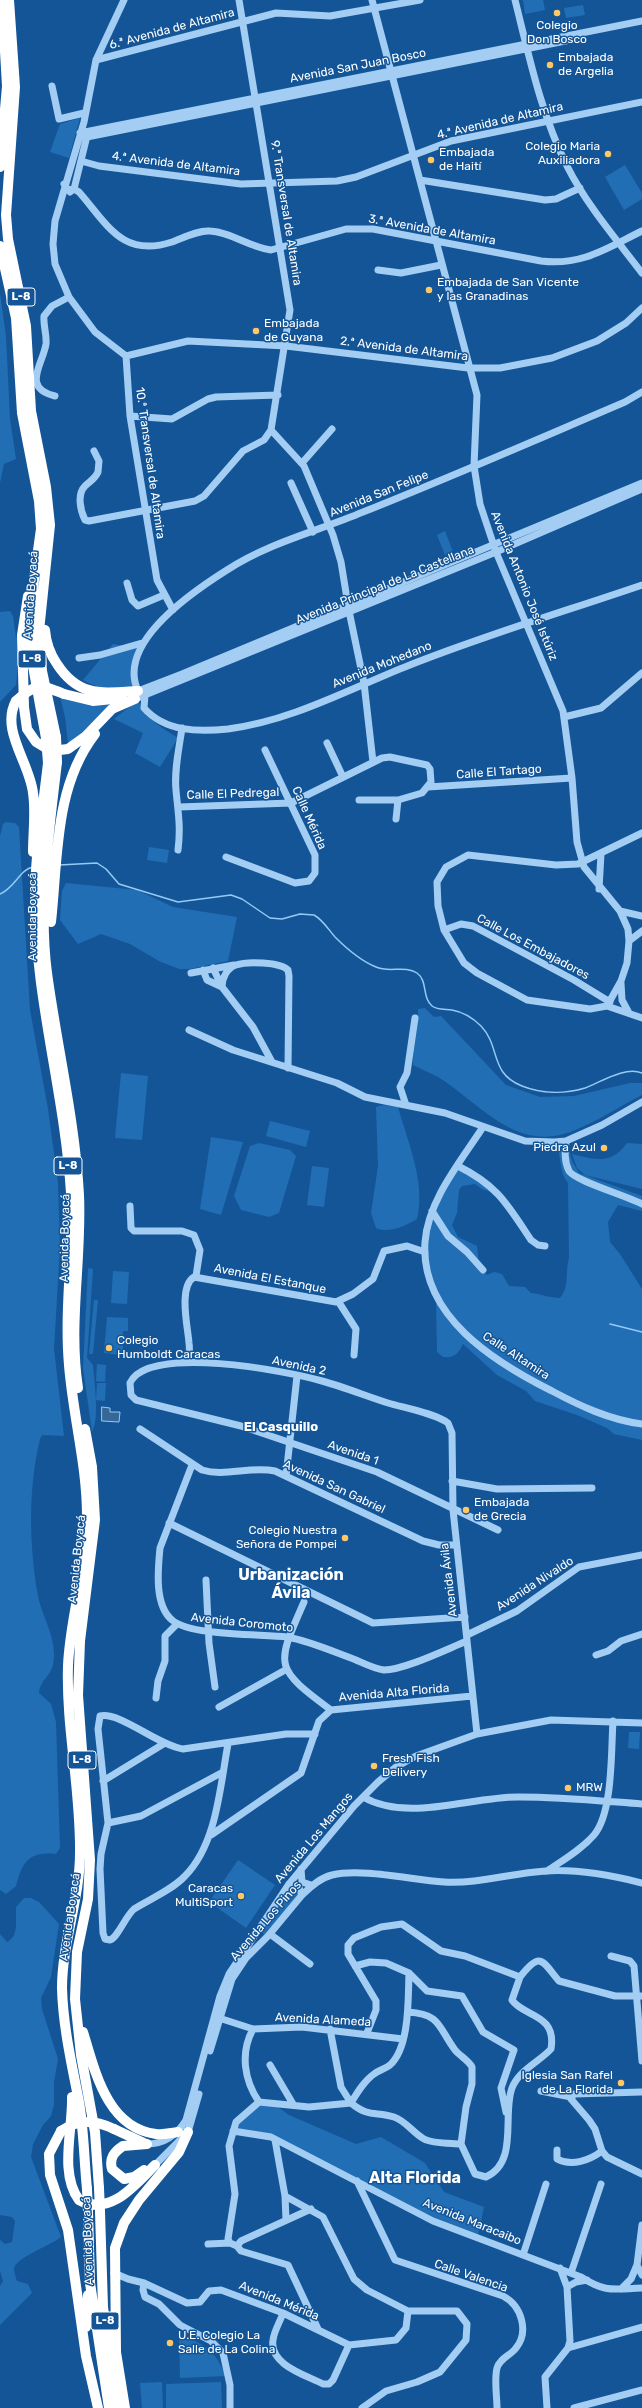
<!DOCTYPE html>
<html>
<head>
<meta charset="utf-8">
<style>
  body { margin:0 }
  canvas { display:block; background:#135597 }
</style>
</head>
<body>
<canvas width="642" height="2408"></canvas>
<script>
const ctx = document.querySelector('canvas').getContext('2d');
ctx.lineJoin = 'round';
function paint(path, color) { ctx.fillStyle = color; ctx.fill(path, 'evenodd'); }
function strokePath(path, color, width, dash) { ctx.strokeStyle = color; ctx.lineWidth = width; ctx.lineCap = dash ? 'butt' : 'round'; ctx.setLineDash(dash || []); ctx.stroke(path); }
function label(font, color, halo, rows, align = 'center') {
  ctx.font = font + ' Rubik,sans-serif'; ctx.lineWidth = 3; ctx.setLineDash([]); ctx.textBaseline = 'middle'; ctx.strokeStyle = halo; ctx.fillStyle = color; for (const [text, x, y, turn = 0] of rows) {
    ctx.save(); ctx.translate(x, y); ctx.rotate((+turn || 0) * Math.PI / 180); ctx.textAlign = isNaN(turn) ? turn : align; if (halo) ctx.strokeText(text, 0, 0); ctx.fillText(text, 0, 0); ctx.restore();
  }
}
paint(new Path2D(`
  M 523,0 L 543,0 L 545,10 L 525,14 Z
  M 583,5 L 585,15 L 566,18 L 564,8 Z
  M 80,118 L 69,158 L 50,152 L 60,124 Z
  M 625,165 L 642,193 L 642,199 L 624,210 L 605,177 Z
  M 0,293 L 6,336 L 10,419 L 16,459 L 4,464 L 0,483 Z
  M 445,531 L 453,552 L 445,555 L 437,535 Z
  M 10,611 L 13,616 L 16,637 L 21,641 L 16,685 L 0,702 L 0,612 Z
  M 113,644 L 137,648 L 132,665 L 132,687 C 114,690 99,690 83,680 Z
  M 59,692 L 117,702 L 87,731 L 68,743 L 65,717 Z
  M 138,700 C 145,718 162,728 178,738 L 160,767 L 135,753 L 143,733 L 114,719 Z
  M 6,822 L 15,823 L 19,827 L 30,1010 L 48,1109 L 58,1183 L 60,1247 L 54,1349 L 64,1436 L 42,1435 L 40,1439 C 28,1488 29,1546 38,1596 C 42,1616 54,1633 54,1655 C 54,1678 41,1676 39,1693 L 51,1704 L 56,1722 L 60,1848 L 56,1854 C 28,1851 22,1863 16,1886 L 6,1894 L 0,1890 L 0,836 L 3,824 Z
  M 149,847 L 169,850 L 167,863 L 147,860 Z
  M 66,883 L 137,890 L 173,907 L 237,917 L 228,961 L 190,969 L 179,969 L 159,961 L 130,944 L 101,934 L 78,944 L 60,920 L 62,891 Z
  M 425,1008 L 434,1017 L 441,1016 L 506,1085 L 540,1097 L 574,1096 L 630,1083 L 642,1083 L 642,1095 C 618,1107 580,1133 554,1136 C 508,1143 474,1099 438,1077 C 430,1073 421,1069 413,1065 C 413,1046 419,1028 418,1009 Z
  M 121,1073 L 148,1076 L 142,1140 L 115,1138 Z
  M 383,1105 L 398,1107 C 408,1143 426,1183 417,1219 C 405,1226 389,1234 376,1228 L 371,1213 L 378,1166 L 376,1107 Z
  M 270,1121 L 310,1131 L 306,1147 L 266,1136 Z
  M 211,1137 L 243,1142 L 221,1215 L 200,1209 Z
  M 259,1143 L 290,1150 L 296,1156 L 279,1213 L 269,1217 L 241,1210 L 234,1196 L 250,1146 Z
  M 627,1143 L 642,1144 L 642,1189 L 585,1175 L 577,1168 L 572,1154 C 596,1160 611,1165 627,1143 Z
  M 561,1144 L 568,1146 L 572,1161 L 579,1173 L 642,1196 L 642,1211 L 618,1205 L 608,1222 L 610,1242 L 620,1254 L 642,1289 L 642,1440 L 614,1434 L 607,1428 L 577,1415 L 535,1401 L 526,1391 L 497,1375 L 463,1344 C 458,1354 455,1358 443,1357 L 437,1352 L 436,1301 L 425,1252 L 428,1222 L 458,1166 L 494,1193 L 482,1189 L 475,1184 L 462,1186 L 459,1190 L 457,1213 L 452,1225 L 458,1237 L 477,1246 L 479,1264 L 487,1275 L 494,1272 L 502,1274 L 509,1286 L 525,1287 L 531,1293 C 542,1294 549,1298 560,1298 C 570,1286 565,1271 569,1258 L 568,1183 C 560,1173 561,1161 558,1149 Z
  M 312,1166 L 329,1168 L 324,1207 L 307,1205 Z
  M 88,1268 L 93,1269 L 87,1358 L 93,1365 C 94,1382 100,1417 92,1432 L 83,1368 Z
  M 113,1271 L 129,1272 L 127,1304 L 111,1303 Z
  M 94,1300 L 98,1300 L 93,1354 L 89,1354 Z
  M 107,1317 L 128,1318 L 128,1331 L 123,1331 L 123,1352 L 120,1355 L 104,1353 Z
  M 97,1364 L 106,1365 L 105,1382 L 96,1381 Z
  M 97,1383 L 106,1383 L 105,1401 L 96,1400 Z
  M 629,1732 L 640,1732 L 639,1749 L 628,1748 Z
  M 238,1860 L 275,1885 L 246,1928 L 209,1902 Z
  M 289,1886 L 296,1886 L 299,1895 L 264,1935 L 260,1928 Z
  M 24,1898 L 31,1898 L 39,1902 L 59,1924 L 51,1977 L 41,1998 L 42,2009 L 58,2059 L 54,2082 L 54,2105 L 51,2116 L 43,2125 L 33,2144 L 31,2157 L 61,2237 C 52,2245 14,2258 14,2269 C 14,2272 16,2278 17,2281 L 28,2284 L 32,2293 L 0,2325 L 0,2286 L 3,2281 L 0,2271 L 0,2240 L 5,2244 L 12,2242 L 15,2221 L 12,2217 L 0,2215 L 0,1934 L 7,1942 C 20,1936 15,1917 16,1907 Z
  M 263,2103 L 274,2104 L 289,2115 L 356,2144 L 381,2137 L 425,2163 L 444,2192 L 484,2207 L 478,2236 L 433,2219 L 276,2137 L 237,2128 L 239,2122 Z
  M 179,2335 C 202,2342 218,2352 225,2376 L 180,2378 Z
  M 162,2382 L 163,2408 L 142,2408 L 140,2383 Z
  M 221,2382 L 222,2408 L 166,2408 L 166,2384 Z`), '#216eb4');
const water = new Path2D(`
  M 102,1407 L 110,1408 L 110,1412 L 120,1412 L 119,1422 L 102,1421 Z`);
paint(water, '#366796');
strokePath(water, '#95c9f6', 1);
strokePath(new Path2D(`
  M 59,865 L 97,863 L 106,869 L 119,884 L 178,902 L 231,895 L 242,899 L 270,918 L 282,919 L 300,914 L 314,915 C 323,920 328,929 335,937 C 346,948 361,961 376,967 C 389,973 405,965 417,973 C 428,981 422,998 432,1006 C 437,1010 446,1009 452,1010 C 463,1012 474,1019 481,1026 C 501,1047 489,1073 522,1086 C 542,1094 565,1094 585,1088 C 601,1082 625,1066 642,1073
  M 0,894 C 15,888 20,869 33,867
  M 610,1324 L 642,1332`), '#95c9f6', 1.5);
strokePath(new Path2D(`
  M 124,0 L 96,60 L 84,122 L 55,221 L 53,244 L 55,264 L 69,297 L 95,332 L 126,356 L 130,416 L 157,580 L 173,610
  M 372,0 L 477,395 L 474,466 L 480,504 L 496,552 L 563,711 L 572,778 L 577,842 L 584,867 L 620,911 L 628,929 L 629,941 L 627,963 L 621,981 L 607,1006
  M 515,0 C 529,56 541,114 567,166 C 586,204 616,239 642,273
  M 96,60 L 276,13 L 330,16 L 420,0
  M 52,86 L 59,119 L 84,113
  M 80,133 L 642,21
  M 87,137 L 575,39
  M 81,161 L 99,166 L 241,184 L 337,181 L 356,177 L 451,141 L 642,102
  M 420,180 L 545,200 L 556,199 L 580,188
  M 64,184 L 68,190 L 74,189 L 79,192 C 108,225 122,258 172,242 C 183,238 198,230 210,231 C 231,232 249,247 271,250 L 346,229 L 373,229 L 541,261 C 582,266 607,248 642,231
  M 70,192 L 74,189 L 88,132
  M 378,270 L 401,273 L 441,265
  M 126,356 L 188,341 L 286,346 L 468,368 L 500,368 L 552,358 L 597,341 L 626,323 L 642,308
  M 642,392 L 625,402 C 538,439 451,477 363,512 C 318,531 268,543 227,570 C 192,592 116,643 138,691 L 182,674 L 642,483
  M 55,396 C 21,388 43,364 46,344 C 47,335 43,325 44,316 L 52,306 L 69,297
  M 130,416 L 172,419 L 208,399 L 216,397 L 278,395
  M 271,430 L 304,466 L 333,535 L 341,562 L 348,605
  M 94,451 L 99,461 L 98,472 C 95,479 90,481 85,486 C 77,494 80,510 85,520 L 89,521 L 195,501 L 204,496 L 243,451 L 264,440 L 271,430 L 290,310 L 239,0
  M 302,463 L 332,429
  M 291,483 L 313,532
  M 127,583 L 132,600 L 138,606 L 164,595
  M 349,611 L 364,683 L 373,762
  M 79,658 L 100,655 L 142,643
  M 145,695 L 144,708 C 165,732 199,732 228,729 C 291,721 347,690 405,667 C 482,636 563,612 642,585
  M 135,699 L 496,552 L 642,489
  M 564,717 L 601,708 L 642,673
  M 327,743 L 343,777
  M 428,787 L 572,778
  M 359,800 L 398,800
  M 179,807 L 291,803 L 382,758 L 390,757 L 427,765 L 430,769 L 431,782 L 422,793 L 398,800 L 396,819
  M 178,850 C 181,826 178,813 176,790 C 174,770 179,749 182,728
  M 226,857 L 295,883 L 309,881 L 315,873 L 315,855 L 265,750
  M 599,889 L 601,854
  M 620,911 L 642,916
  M 444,930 L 461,924 L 473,926 L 574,980 L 610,1002
  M 629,941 L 642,931
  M 213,968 L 222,987 L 253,1027 L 272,1062
  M 203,970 L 207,980 L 222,987
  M 191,973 L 234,965
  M 621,983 L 622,1000 L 629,1013
  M 222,987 C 222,978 227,968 236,965 C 247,961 280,962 288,970 L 289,976 L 288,1068
  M 607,1006 L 590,1009 L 527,1000 L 477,973 L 464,963 L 444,930 L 438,906 L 437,882 L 446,867 L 468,855 L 556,865 L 578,864 L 642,833
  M 607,1006 L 642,1018
  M 189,1030 L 233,1050 L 337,1083 L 365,1097 L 445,1113 L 525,1141 L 554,1142 L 566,1141 L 602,1125 L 642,1102
  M 406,1105 L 400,1087 L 407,1073 L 415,1018
  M 483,1127 C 461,1161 428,1200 425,1242 C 420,1316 494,1362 552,1391 C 580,1406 610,1420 642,1424
  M 566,1141 C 565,1151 564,1161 569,1171 C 575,1181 628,1196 642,1204
  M 458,1166 C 498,1186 507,1204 531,1240 L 538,1245 L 545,1246
  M 130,1206 L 131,1228 L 134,1231 L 182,1231 L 194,1235 L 200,1250 L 196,1276
  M 432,1211 L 448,1236 L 467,1252 L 483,1270
  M 338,1301 L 356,1329 L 354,1355
  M 189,1362 C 189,1356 190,1349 189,1343 C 188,1328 178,1287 194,1277 L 336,1302 L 353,1294 L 373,1279 L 384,1251 L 407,1246 L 425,1252
  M 140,1429 L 202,1470 C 225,1477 250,1466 275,1471 L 423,1541 L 439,1545 L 456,1545
  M 192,1465 L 160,1548 C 158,1569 154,1605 172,1620 C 190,1636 260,1634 287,1637 C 310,1641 334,1652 356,1660 C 365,1664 375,1669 384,1670 C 404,1670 447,1649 467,1641
  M 286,1476 L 297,1376
  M 452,1481 L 497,1489 L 592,1488
  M 169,1523 L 373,1623 L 465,1617
  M 206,1580 L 209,1643 L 215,1687
  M 304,1602 C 276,1666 273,1667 331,1710
  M 467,1635 L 517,1611 L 579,1567 L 642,1555
  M 596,1655 L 608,1651 L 621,1641 L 642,1634
  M 156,1698 L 158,1681 L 165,1661 L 165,1636 L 177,1624
  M 219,1707 L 287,1669
  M 477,1734 L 453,1510 L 452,1433 L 448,1423 C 434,1413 405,1408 388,1403 C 366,1396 344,1387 322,1381 C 287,1371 148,1344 130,1383 L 131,1395 L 136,1400 L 241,1426 L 377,1472 L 498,1530
  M 228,1744 C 220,1786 217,1844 185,1876 C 172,1890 150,1899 134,1909 C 125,1917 118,1937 110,1940 L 105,1939 L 103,1933 L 100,1869 L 101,1854 L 108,1823 L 98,1729 L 100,1716 C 119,1711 159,1746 183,1749 L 286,1734 L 315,1734
  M 103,1781 L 165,1743
  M 363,1797 C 409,1823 471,1796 520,1797 C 560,1797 601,1801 642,1804
  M 108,1823 L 141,1816 L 223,1772
  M 211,1835 L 301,1773 L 319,1721 L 331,1710 L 472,1696
  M 301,1869 L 302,1882 L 311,1885
  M 547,1871 C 563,1860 581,1850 594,1835 C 613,1813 611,1751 613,1721
  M 289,1884 L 298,1885 L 302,1895
  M 270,1934 L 310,1964
  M 611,1956 L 630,1961 L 634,1966 L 642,2061
  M 355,1966 L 370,1962 L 386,1963 L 409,1973 L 427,1991 L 462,1996 L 483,2032 L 514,2050 L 501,2088 L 506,2112
  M 408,2012 C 441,2014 438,2027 455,2050 C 460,2056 468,2060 472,2067 L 472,2084 L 466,2107 L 461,2144
  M 219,2018 L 253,2029 L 302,2027 L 403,2039
  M 253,2029 C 240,2053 244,2080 259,2102
  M 330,2029 L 341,2087 L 351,2103 C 357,2093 364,2081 374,2074 C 379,2070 385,2069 390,2065 C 410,2047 408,1998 409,1973
  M 367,2033 L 376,2010 L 376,2001 L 348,1954 L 348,1945 L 354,1938 L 381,1927 L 402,1924 L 441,1951 L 465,1956 L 520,1977 C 541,1950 542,1961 559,1981 L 615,1996 L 642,1996
  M 210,2051 L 232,1979 L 246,1958 L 268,1936 L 302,1895 C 311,1886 320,1878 332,1875 C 362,1868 412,1880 444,1882 C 479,1884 511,1873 546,1871 C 575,1869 614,1876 642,1883
  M 270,2065 L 293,2104
  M 541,2091 L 571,2097
  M 642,2092 L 574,2094 L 571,2099 L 589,2120 L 595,2129 L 602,2151 L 607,2157 L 642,2174
  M 259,2102 L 309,2107 L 351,2103 C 369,2118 376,2111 394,2117 C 406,2121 413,2133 424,2139 C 433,2144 451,2143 461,2144
  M 233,2131 L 271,2137 L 433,2221 L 581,2277 C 606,2293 613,2289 642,2288
  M 275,2140 L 285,2196 L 286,2220
  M 147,2144 C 165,2144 177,2135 186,2120 L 220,1996 L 229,1974 L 289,1884 L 354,1806 L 378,1782 L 396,1767 L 416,1756 L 477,1734 L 551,1720 L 642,1723
  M 461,2144 L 475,2174 L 486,2177 C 519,2162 502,2115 512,2088 C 519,2070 539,2062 551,2049 C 557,2013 523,2017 512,2000 L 520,1977
  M 557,2150 L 557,2159 C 572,2167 590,2160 602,2151
  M 155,2165 L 188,2132 L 199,2094
  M 357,2181 L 395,2260 L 503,2296 C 522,2306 529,2332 516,2348 C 510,2356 500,2358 497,2368 C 494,2380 497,2396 497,2408
  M 285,2196 L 323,2217 L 354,2279 L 367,2290 L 408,2311 L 457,2311 L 467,2324 L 466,2340 L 440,2372 L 417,2382 L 386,2391 L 362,2408
  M 642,2225 L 637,2265 L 642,2275
  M 208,2244 L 230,2243
  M 237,2246 L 230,2243 L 228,2239 L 235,2194 L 229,2146 L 236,2122 L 259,2102
  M 237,2246 L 241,2251 L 288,2265 L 318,2329
  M 237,2246 L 241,2241 L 311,2209
  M 523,2255 L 546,2184
  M 114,2273 L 128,2279 L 144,2283 L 187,2303 L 200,2302 L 209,2291 L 221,2290 L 283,2313 L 349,2345 L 396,2340 L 406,2328 L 408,2311
  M 571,2273 L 601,2184
  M 144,2283 L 143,2290 L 145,2297 L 159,2304 L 180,2325 L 211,2341 L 223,2353 L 230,2385 L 230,2408
  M 567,2287 L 576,2282 L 587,2280
  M 621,2289 L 631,2279 L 637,2265
  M 283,2313 C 280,2322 274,2331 273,2340 C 269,2365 306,2375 323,2384 L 329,2384 L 333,2380 L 349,2345
  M 568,2348 L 642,2327
  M 547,2408 L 545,2377 L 568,2348 L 570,2341 L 567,2287 L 560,2268
  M 574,2408 L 642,2390`), '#a3cdf3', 7);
strokePath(new Path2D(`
  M 9,0 L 15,87 L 6,215 L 8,239 L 26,326 L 31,411 L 46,487 L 50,525 L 39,631 L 42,671 L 56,737
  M 0,167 L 7,86 L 2,0
  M 0,246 L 16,318 L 22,413 L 39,501 L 41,529 L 34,579 L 30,634 L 33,666 L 46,738
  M 28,596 L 22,635 L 24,707 L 27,729 L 36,742 L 51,751 L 68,749 L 86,736 L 112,709 L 135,699
  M 45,630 C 46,643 50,654 57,664 C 79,698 103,693 138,691
  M 64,694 L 93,701 L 122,698
  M 16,701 C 0,730 30,763 33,793 C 36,812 33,832 33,852
  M 57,762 C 49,832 38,904 47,973 C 57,1047 75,1121 79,1195 C 82,1259 68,1324 78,1388
  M 48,763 C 43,808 35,854 35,899 C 35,998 65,1094 71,1193 C 74,1250 64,1308 69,1365 C 73,1416 87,1465 87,1516 C 88,1567 70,1615 68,1666 C 66,1728 81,1790 80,1853 C 80,1898 62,1943 62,1988 C 63,2027 72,2065 79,2102 C 84,2131 84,2160 87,2189
  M 51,922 C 58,859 54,787 95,734
  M 85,1429 L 92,1467 L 95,1520 L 80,1641 L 78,1695 L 90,1860 L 88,1899 L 77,1952 L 75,1999 L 81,2055 L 95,2132 L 99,2188
  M 83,2032 C 95,2071 107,2128 156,2134 C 164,2135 170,2133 178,2132
  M 72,2097 C 73,2129 59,2173 79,2200 C 110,2217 135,2185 155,2165
  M 114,2129 L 144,2143
  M 61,2131 L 49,2154 L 50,2175 L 68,2230 L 86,2356 L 98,2408
  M 144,2170 L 134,2177 L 124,2179 L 112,2169 C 109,2158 114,2152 123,2146 L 147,2144
  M 88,2212 L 90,2283 L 109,2408
  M 100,2212 L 103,2307 L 116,2408
  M 86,2327 L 88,2295
  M 115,2346 L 125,2408
  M 116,2351 L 115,2248 L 124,2223 L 139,2200 L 179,2152 L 188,2132`), '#fff', 10);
strokePath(new Path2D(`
  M 16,701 C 36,683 40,684 64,694
  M 56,737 L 57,762
  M 46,738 L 48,763
  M 61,2131 C 79,2119 94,2120 114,2129
  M 99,2188 L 100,2212
  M 87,2189 L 88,2212`), '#fff', 10);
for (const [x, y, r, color] of [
  [557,13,4,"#ffc865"],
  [550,65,4,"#ffc865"],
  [608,154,4,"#ffc865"],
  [431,160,4,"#ffc865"],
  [429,290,4,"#ffc865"],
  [256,331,4,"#ffc865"],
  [604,1148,4,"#ffc865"],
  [109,1348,4,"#ffc865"],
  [466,1510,4,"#ffc865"],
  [345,1538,4,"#ffc865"],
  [374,1766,4,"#ffc865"],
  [568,1788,4,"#ffc865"],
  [241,1896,4,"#ffc865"],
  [621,2083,4,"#ffc865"],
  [170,2343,4,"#ffc865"]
]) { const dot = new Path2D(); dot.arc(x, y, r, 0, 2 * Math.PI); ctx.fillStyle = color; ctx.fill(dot); strokePath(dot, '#135597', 1.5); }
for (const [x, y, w] of [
  [21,297,28],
  [32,659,28],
  [68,1166,28],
  [82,1760,28],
  [105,2321,28]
]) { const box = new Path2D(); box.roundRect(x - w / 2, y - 9, w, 18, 3); ctx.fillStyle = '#135597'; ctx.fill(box); strokePath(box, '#fff', 1); }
label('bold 11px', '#fff', null, [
  ["L-8",21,297],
  ["L-8",32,659],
  ["L-8",68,1166],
  ["L-8",82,1760],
  ["L-8",105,2321]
]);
label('12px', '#fff', '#135597', [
  ["Colegio",557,26,"center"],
  ["Don Bosco",557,40,"center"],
  ["Embajada",558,58],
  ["de Argelia",558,72],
  ["Colegio Maria",600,147,"right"],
  ["Auxiliadora",600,161,"right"],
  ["Embajada",439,153],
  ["de Haití",439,167],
  ["Embajada de San Vicente",437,283],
  ["y las Granadinas",437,297],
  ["Embajada",264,324],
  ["de Guyana",264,338],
  ["Piedra Azul",596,1148,"right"],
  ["Colegio",117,1341],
  ["Humboldt Caracas",117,1355],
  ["Embajada",474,1503],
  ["de Grecia",474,1517],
  ["Colegio Nuestra",337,1531,"right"],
  ["Señora de Pompei",337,1545,"right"],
  ["Fresh Fish",382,1759],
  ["Delivery",382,1773],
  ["MRW",576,1788],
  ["Caracas",233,1889,"right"],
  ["MultiSport",233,1903,"right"],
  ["Iglesia San Rafel",613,2076,"right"],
  ["de La Florida",613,2090,"right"],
  ["U.E. Colegio La",178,2336],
  ["Salle de La Colina",178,2350]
], 'left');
label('12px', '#fff', '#135597', [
  ["6.ª Avenida de Altamira",172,29,-15],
  ["Avenida San Juan Bosco",358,66,-11],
  ["4.ª Avenida de Altamira",500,121,-13],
  ["4.ª Avenida de Altamira",176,164,7],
  ["9.ª Transversal de Altamira",286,213,81],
  ["3.ª Avenida de Altamira",432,230,10],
  ["2.ª Avenida de Altamira",404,349,7],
  ["10.ª Transversal de Altamira",150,463,82],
  ["Avenida San Felipe",379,494,-22],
  ["Avenida Principal de La Castellana",385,585,-22],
  ["Avenida Antonio José Istúriz",524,586,68],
  ["Avenida Boyacá",31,595,-86],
  ["Avenida Mohedano",382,665,-22],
  ["Calle El Tartago",499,772,-4],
  ["Calle El Pedregal",233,794,-2],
  ["Calle Mérida",309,818,66],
  ["Avenida Boyacá",33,917,-90],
  ["Calle Los Embajadores",533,947,28],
  ["Avenida Boyacá",65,1238,-89],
  ["Avenida El Estanque",270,1279,11],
  ["Calle Altamira",516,1356,33],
  ["Avenida 2",299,1366,12],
  ["Avenida 1",353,1453,19],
  ["Avenida San Gabriel",334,1487,25],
  ["Avenida Boyacá",77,1559,-84],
  ["Avenida Ávila",449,1580,-97],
  ["Avenida Nivaldo",535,1584,-33],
  ["Avenida Coromoto",242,1623,6],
  ["Avenida Alta Florida",394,1693,-5],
  ["Avenida Los Mangos",314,1838,-50],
  ["Avenida Boyacá",70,1917,-82],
  ["Avenida Los Pinos",266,1921,-49],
  ["Avenida Alameda",323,2020,3],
  ["Avenida Maracaibo",472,2222,22],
  ["Avenida Boyacá",88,2241,-92],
  ["Calle Valencia",471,2276,19],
  ["Avenida Mérida",279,2301,22]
]);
label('bold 13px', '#fff', '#135597', [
  ["El Casquillo",281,1427]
]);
label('bold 16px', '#fff', '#135597', [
  ["Urbanización",291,1575],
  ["Ávila",291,1593],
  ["Alta Florida",415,2178]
]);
</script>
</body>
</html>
